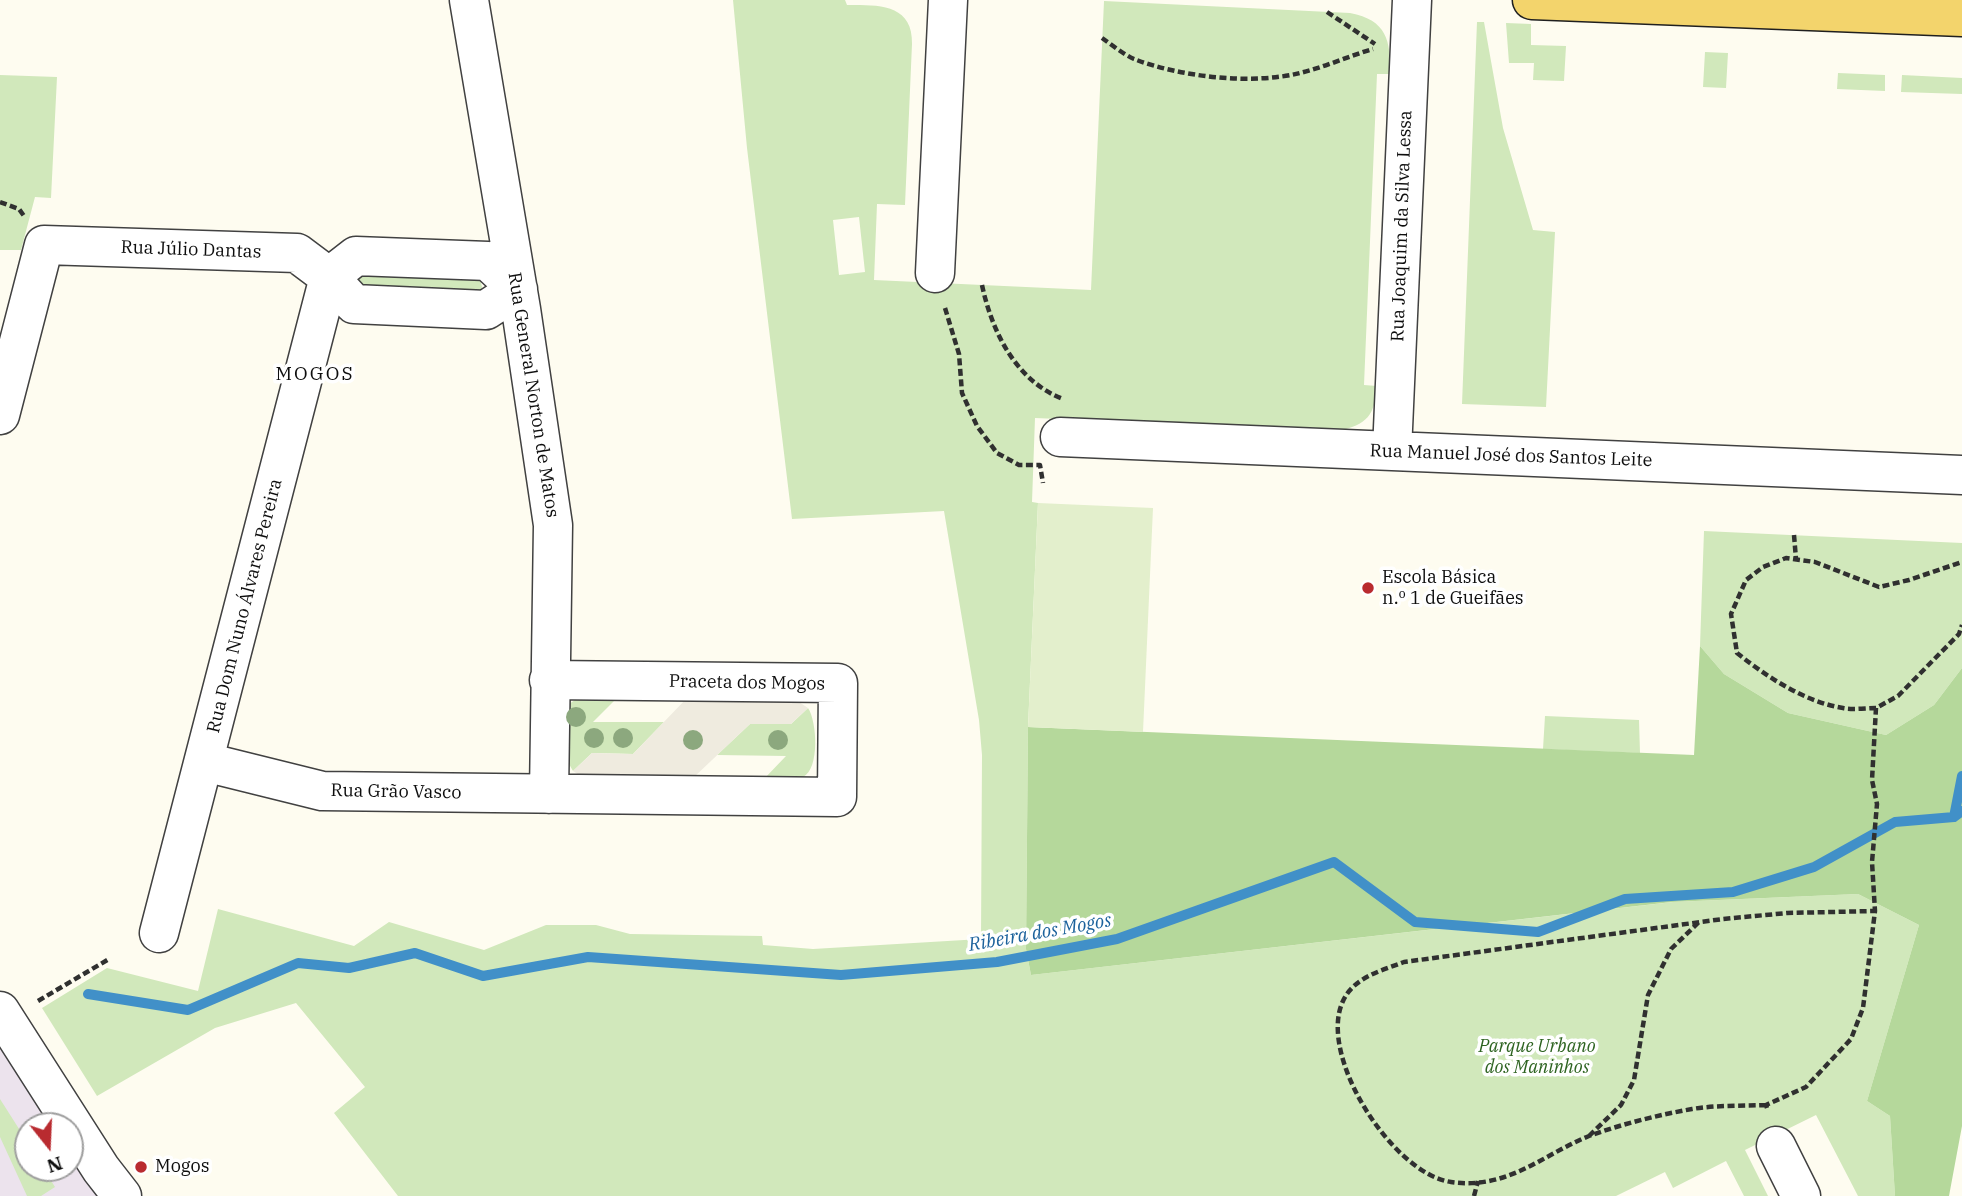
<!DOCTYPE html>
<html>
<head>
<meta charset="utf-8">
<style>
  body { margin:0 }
  #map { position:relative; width:1962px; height:1196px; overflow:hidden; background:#fefcf0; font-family:"IBM Plex Serif",serif }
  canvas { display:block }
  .north { position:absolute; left:14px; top:1112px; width:70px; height:70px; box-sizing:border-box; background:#fff; border:2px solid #9f9f9f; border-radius:50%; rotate:162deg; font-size:19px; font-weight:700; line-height:28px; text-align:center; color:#0e0e0e }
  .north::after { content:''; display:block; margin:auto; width:24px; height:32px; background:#b92b30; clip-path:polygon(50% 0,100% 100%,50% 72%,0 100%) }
</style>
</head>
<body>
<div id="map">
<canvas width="1962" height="1196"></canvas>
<div class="north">N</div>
</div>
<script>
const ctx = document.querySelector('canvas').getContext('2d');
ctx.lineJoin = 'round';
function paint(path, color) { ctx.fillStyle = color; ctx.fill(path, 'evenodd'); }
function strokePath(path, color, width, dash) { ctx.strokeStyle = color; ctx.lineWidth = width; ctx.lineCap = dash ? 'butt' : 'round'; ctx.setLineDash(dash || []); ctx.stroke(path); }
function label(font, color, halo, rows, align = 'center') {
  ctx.font = font + ' "IBM Plex Serif",serif'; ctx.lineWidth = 7; ctx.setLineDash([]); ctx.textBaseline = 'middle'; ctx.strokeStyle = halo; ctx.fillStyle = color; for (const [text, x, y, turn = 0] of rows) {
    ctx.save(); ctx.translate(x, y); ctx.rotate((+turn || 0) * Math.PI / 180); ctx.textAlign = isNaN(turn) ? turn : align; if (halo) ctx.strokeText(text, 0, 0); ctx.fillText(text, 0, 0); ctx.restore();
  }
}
paint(new Path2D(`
  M 0,1020 L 68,1126 L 28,1126 L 28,1168 L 70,1168 L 70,1129 L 115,1196 L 0,1196 Z`), '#ece3ed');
paint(new Path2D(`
  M 733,0 L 845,0 L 847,5 C 877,5 913,3 912,44 L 905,205 L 877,204 L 874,280 L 1091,290 L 1104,1 L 1350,13 C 1387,20 1391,41 1390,74 L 1377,74 L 1364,385 L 1377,386 C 1375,415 1367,425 1338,431 L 1035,418 L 1032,502 L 1038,503 L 1028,727 L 1026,949 L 1031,975 L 1673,902 L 1858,894 L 1919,925 L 1867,1101 L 1890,1116 L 1895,1196 L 1858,1196 L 1816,1115 L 1745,1150 L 1768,1196 L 1744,1196 L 1726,1161 L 1673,1188 L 1665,1172 L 1616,1196 L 398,1196 L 334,1113 L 365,1087 L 296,1003 L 215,1028 L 97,1096 L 42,1008 L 107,968 L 198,991 L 218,909 L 354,946 L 389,922 L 484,950 L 546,925 L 596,925 L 630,934 L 762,936 L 763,945 L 813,949 L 981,939 L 982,755 L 979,720 L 944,511 L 792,519 L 747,148 ZM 859,217 L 865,272 L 839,275 L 833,220 Z
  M 1477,22 L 1484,22 L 1503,128 L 1533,230 L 1555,232 L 1546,407 L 1462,404 Z
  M 1506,23 L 1531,24 L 1531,45 L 1566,46 L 1564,81 L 1533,80 L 1534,63 L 1509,63 Z
  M 1705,52 L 1728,53 L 1726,88 L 1703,87 Z
  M 1838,73 L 1885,75 L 1885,91 L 1837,89 Z
  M 0,75 L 57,77 L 51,198 L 35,197 L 21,250 L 0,250 Z
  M 1902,75 L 1962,78 L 1962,94 L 1901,92 Z
  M 351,273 L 480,279 L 482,287 L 480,294 L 360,292 Z
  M 1704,531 L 1962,543 L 1962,668 L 1934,705 L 1886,735 L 1788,713 L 1724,674 L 1700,646 Z
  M 618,697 L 593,722 L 664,722 L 633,754 L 592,753 L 573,771 L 565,757 L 569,704 L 578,698 Z
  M 808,708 C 817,721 820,769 803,777 C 793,782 775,779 763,780 L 786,756 L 717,755 L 750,724 L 791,724 Z
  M 1545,716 L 1639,720 L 1640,753 L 1543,749 Z
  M 0,1099 L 28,1143 L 28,1168 L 43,1168 L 55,1187 L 41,1196 L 27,1196 L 0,1137 Z`), '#d1e8bb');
paint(new Path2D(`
  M 1700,646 L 1724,674 L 1788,713 L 1886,735 L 1934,705 L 1962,668 L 1962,1126 L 1949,1196 L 1895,1196 L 1890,1116 L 1867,1101 L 1919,925 L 1858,894 L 1672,902 L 1031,975 L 1026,949 L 1028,727 L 1694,755 Z`), '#b5d89b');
paint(new Path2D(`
  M 1038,503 L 1153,508 L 1143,732 L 1028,727 Z`), '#e3efcc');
paint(new Path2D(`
  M 687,698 L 796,700 L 808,708 L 791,724 L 750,724 L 692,779 L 584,778 L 573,771 L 592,753 L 633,754 Z`), '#efebdf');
strokePath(new Path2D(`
  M 1954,817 L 1962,776
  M 88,994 L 188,1010 L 298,963 L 349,968 L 415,953 L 483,976 L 588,957 L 841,975 L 997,962 L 1117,939 L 1334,862 L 1415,922 L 1538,932 L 1625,899 L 1733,892 L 1814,867 L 1895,822 L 1954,817 L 1962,811`), '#4190c8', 10);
const minor = new Path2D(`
  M 469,0 L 521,309 L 553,525 L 549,794
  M 935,273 L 948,0
  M 0,415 L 44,245 L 297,253 L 329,277 L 354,304 L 486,310 L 518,289 L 488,261 L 356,256 L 329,277
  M 1060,437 L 1962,475
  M 1392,451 L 1412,0
  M 205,762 L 322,791 L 837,797 L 838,683 L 549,680
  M 159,933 L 329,277
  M 0,1011 L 101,1169 L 122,1196
  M 1776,1146 L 1801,1196`);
const major = new Path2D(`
  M 1532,0 L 1962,17`);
strokePath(minor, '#414141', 41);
strokePath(major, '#1f1f1f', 41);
strokePath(new Path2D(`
  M 1327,12 L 1375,44
  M 1102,38 C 1112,45 1123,54 1134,59 C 1181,77 1252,85 1300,73 C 1325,67 1349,56 1373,49
  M 0,202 L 19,209 L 24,216
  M 982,285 C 992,332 1016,381 1063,399
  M 945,308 L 959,354 L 962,393 L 977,426 L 997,453 L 1019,465 L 1040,465 L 1043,483
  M 1794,535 L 1796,559
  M 1876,708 C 1866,708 1853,710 1843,708 C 1805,702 1767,677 1737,653 L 1731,614 L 1746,580 L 1763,567 L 1786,558 L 1815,562 L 1879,587 L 1909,580 L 1962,562
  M 38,1001 L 109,959
  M 1766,1105 C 1742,1106 1716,1105 1692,1109 C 1658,1115 1622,1124 1589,1136 C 1542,1155 1508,1190 1451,1182 C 1393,1174 1317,1056 1343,1001 C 1354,977 1381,971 1404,962 L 1723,919 L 1787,913 L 1875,911
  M 1767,1108 L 1766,1105 L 1806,1087 L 1851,1039 L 1863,1008 L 1875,911 L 1872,862 L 1877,804 L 1872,780 L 1876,708 L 1898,696 L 1959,634 L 1962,625
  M 1589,1136 L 1621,1105 L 1634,1080 L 1648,995 L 1671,949 L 1699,922
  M 1474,1196 L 1478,1181`), '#303030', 4.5, [7, 3.5]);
strokePath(minor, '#fff', 38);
strokePath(major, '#f3d46c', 38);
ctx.fillStyle = '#8ca87e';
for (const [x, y] of [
  [576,717],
  [594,738],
  [623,738],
  [693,740],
  [778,740]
]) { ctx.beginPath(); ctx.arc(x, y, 10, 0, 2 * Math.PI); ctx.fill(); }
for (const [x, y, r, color] of [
  [1368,588,7,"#b92b30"],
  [141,1167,7,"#b92b30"]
]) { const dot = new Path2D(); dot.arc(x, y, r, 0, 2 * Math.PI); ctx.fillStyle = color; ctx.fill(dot); strokePath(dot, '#fff', 2.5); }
label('18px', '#0e0e0e', '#fff', [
  ["Rua Joaquim da Silva Lessa",1402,226,-88],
  ["Rua Júlio Dantas",191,250,2],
  ["Rua General Norton de Matos",533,395,81],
  ["Rua Manuel José dos Santos Leite",1511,456,2],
  ["Rua Dom Nuno Álvares Pereira",245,606,-76],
  ["Praceta dos Mogos",747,683,1],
  ["Rua Grão Vasco",396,792,1]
]);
label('18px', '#0e0e0e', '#fff', [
  ["Escola Básica",1382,578],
  ["n.º 1 de Gueifães",1382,599],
  ["Mogos",155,1167]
], 'left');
label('italic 18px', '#2e6421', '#fff', [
  ["Parque Urbano",1537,1047],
  ["dos Maninhos",1537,1068]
]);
ctx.letterSpacing = '2px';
label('19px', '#0e0e0e', '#fff', [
  ["MOGOS",315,375]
]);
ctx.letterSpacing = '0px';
label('italic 19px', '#1c629c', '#fff', [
  ["Ribeira dos Mogos",1040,933,-10]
]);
</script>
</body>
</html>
